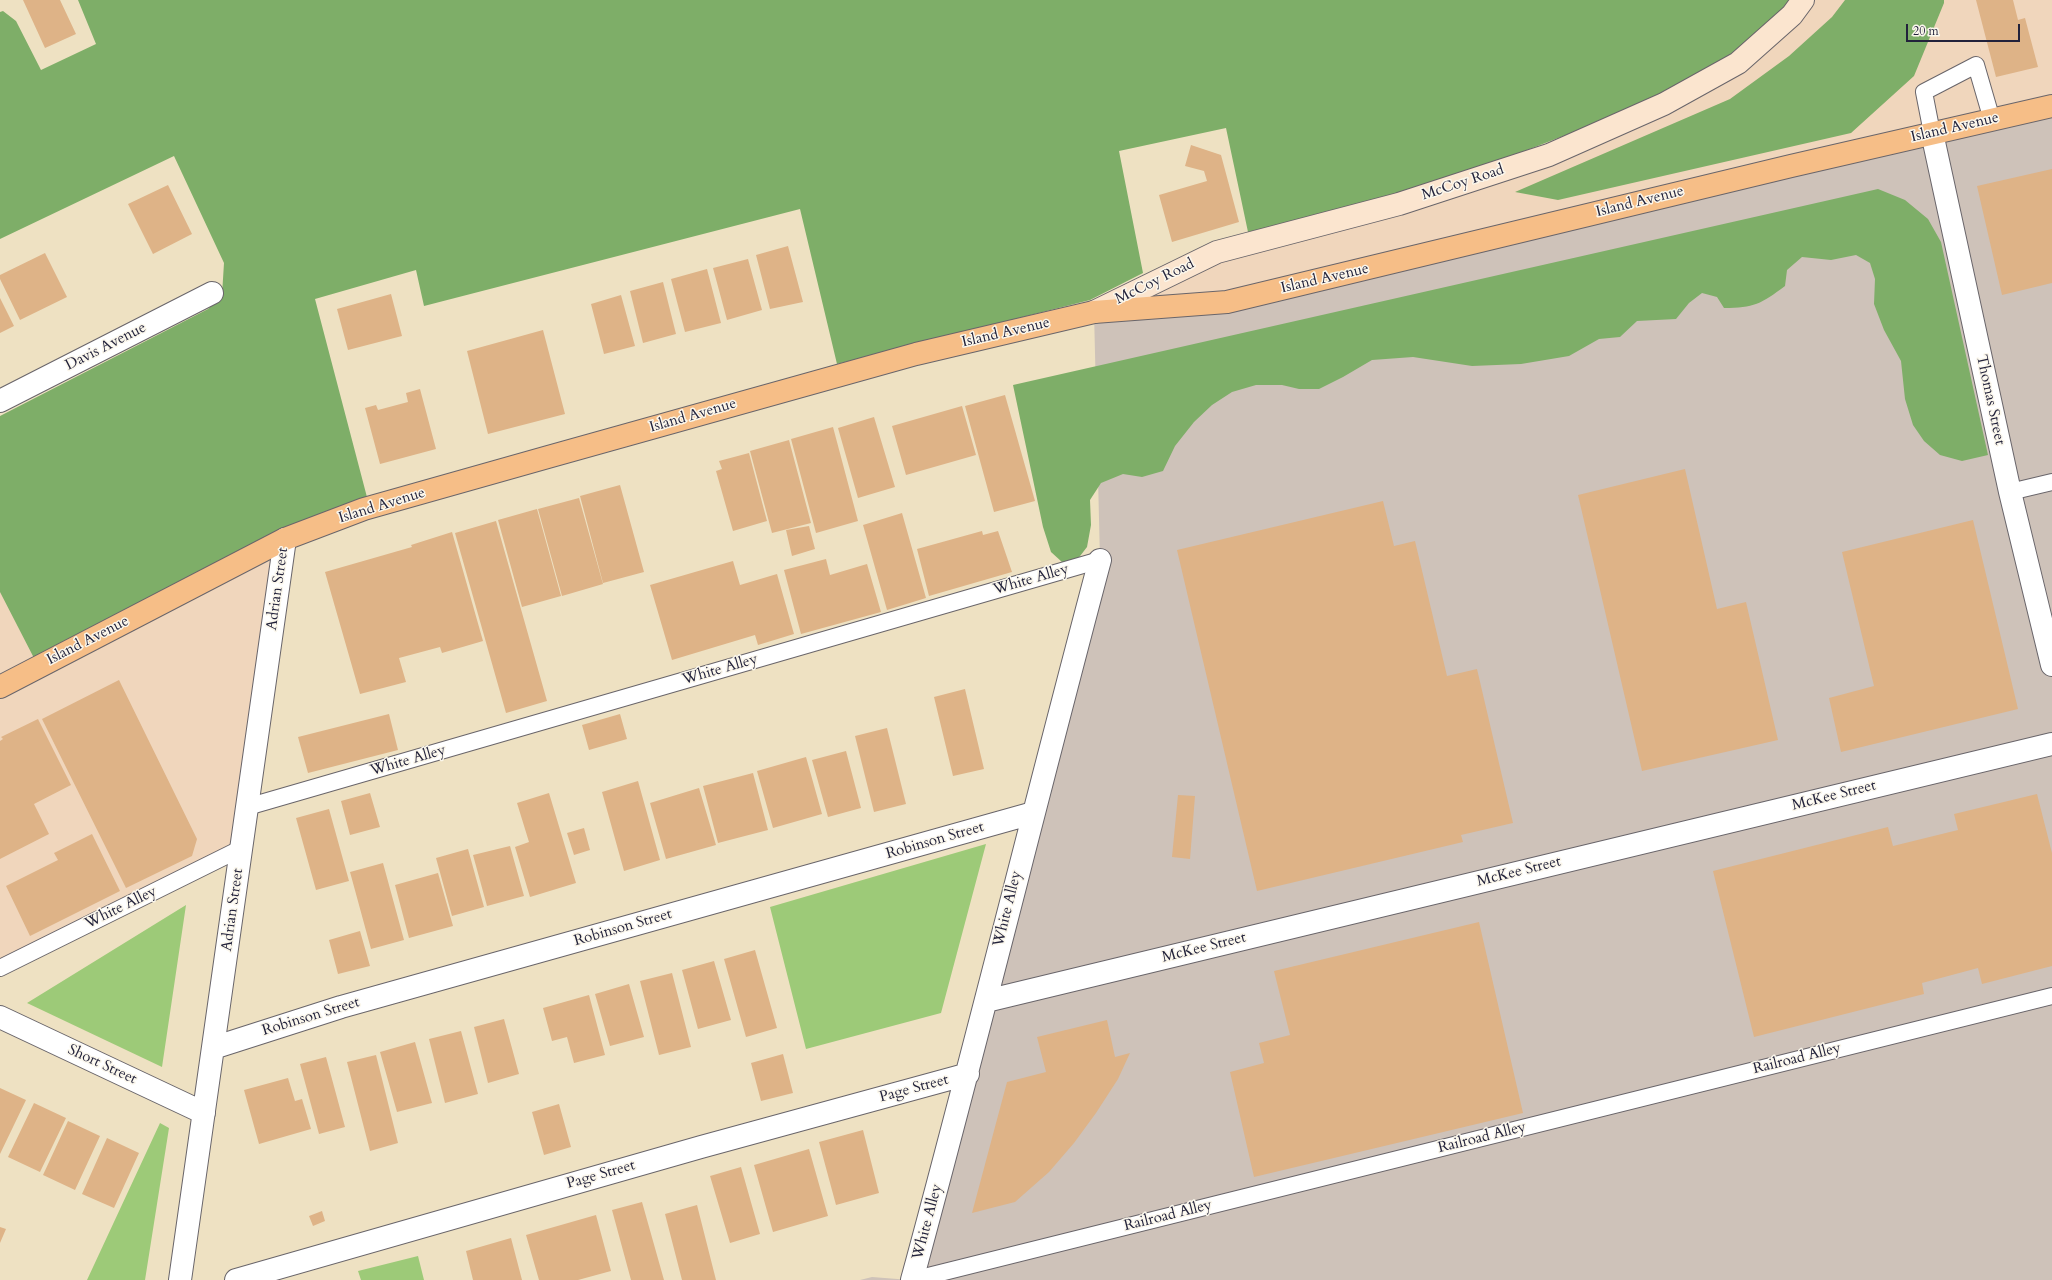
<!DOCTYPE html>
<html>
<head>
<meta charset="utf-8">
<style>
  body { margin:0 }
  #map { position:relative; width:2052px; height:1280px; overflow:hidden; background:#eee1c2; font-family:Cardo,serif }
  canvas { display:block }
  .scale { position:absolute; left:1906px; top:24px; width:114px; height:18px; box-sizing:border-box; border:2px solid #22223b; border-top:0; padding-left:5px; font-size:12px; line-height:14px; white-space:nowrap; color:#22223b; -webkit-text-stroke:3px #fbf7ec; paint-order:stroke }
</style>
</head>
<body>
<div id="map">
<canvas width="2052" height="1280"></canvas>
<div class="scale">20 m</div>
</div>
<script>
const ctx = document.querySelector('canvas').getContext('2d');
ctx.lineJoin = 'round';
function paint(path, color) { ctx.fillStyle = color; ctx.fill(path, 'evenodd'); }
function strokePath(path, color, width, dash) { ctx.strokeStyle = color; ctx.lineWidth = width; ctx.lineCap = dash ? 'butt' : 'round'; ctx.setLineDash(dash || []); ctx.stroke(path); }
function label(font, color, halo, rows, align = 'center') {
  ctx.font = font + ' Cardo,serif'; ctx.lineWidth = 3; ctx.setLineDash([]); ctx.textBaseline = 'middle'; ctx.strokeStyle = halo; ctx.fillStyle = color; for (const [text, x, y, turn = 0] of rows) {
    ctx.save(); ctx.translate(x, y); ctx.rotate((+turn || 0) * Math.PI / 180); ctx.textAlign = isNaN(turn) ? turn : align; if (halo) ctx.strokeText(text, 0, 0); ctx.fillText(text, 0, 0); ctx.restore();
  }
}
paint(new Path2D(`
  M 1803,0 L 2052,0 L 2052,106 L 1339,276 L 1094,312 L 1217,252 L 1549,155 Z
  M 285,539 L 242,848 L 0,968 L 0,587 Z`), '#f0d6bc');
paint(new Path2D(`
  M 2052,106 L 2052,1280 L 912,1280 L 1100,560 L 1094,312 L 1227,302 Z
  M 872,1277 L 910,1280 L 860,1280 Z`), '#cec2b9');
paint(new Path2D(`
  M 986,844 L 941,1013 L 806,1049 L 770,907 Z
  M 186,905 L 162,1067 L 27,1003 Z
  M 160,1123 L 169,1128 L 145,1280 L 87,1280 Z
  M 418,1256 L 424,1280 L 361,1280 L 358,1271 Z`), '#9dca78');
paint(new Path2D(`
  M 78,0 L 1789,0 L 1762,39 L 1651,102 L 1491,164 L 1351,208 L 1248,232 L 1226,128 L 1119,151 L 1143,273 L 1090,300 L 837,364 L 800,209 L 424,306 L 416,270 L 315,299 L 368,501 L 35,660 L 0,592 L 0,416 L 208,309 L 222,295 L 224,263 L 174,156 L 0,239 L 0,12 L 3,11 L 16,21 L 41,70 L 96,44 Z
  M 1845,0 L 1944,0 L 1944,3 L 1914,76 L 1851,133 L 1558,200 L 1515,192 L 1730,99 L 1789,56 L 1832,17 Z
  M 1878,189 L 1905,200 L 1928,219 L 1941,242 L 1988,455 L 1962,461 L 1940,455 L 1924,441 L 1913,425 L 1905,399 L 1901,361 L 1884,330 L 1874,304 L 1875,279 L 1870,263 L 1856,255 L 1831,260 L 1802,257 L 1787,270 L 1785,286 C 1761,304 1754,308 1724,308 L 1717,297 L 1702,293 L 1689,303 L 1676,319 L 1637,321 L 1620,337 L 1599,339 L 1569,356 L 1521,364 L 1472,366 L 1413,357 L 1372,360 L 1343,377 L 1319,389 L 1299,389 L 1282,385 L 1256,385 L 1232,392 L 1212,405 L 1194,422 L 1175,446 L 1163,471 L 1142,477 L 1123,474 L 1101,483 L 1090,500 L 1091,525 L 1087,547 L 1077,560 L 1062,562 L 1051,552 L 1043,527 L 1013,385 Z`), '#7eae68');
paint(new Path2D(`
  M 23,0 L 60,0 L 76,34 L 45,48 Z
  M 1976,0 L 2013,0 L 2018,20 L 2025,18 L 2038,67 L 1996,77 Z
  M 1191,145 L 1221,155 L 1239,222 L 1172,242 L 1159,195 L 1207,181 L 1204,171 L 1185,166 Z
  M 2052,169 L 2052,283 L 2002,295 L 1977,186 Z
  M 168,185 L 192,234 L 153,254 L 128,204 Z
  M 788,246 L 803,302 L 770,309 L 756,255 Z
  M 45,253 L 67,297 L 20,320 L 0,279 L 0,275 Z
  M 748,259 L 762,310 L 727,320 L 713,268 Z
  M 707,269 L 721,323 L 685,332 L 671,279 Z
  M 663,282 L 676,334 L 643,343 L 630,291 Z
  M 391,294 L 402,336 L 348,350 L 337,309 Z
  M 621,295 L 635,346 L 604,354 L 591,304 Z
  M 0,298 L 14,326 L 0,333 Z
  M 543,330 L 565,414 L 488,434 L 467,351 Z
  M 420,389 L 436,449 L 380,464 L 365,408 L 376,405 L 378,410 L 408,402 L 406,393 Z
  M 1005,395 L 1035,501 L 994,512 L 965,406 Z
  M 962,406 L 976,455 L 906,475 L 892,426 Z
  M 874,417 L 895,487 L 858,498 L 838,428 Z
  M 833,427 L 858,521 L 816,533 L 791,439 Z
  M 789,440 L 811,523 L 772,533 L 750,451 Z
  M 749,453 L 767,521 L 733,531 L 716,471 L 722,469 L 719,461 Z
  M 1685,469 L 1717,609 L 1746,602 L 1778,740 L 1642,771 L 1578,495 Z
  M 620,485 L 644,572 L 603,583 L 580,496 Z
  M 579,498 L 603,584 L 562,596 L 538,509 Z
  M 1383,501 L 1394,546 L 1415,541 L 1447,676 L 1477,669 L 1513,823 L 1461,835 L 1463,842 L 1257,891 L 1177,550 Z
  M 537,509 L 561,596 L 522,607 L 498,520 Z
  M 902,513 L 926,598 L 887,610 L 863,525 Z
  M 1973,520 L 2018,709 L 1841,752 L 1829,698 L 1874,686 L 1842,552 Z
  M 496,521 L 547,701 L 506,713 L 455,533 Z
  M 809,526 L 815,549 L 792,556 L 786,530 Z
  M 982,531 L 983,535 L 998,531 L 1012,572 L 929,596 L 917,549 Z
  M 452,532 L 483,641 L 442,653 L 440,647 L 399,658 L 406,682 L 360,694 L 325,572 L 412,547 L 411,545 Z
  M 826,559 L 830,575 L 867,564 L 881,612 L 801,634 L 784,570 Z
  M 733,561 L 740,585 L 777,574 L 794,634 L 758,645 L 755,635 L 672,660 L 650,585 Z
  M 119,680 L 197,839 L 192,856 L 126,888 L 42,719 Z
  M 965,689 L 984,769 L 953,776 L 934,697 Z
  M 389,714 L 398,750 L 308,773 L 298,737 Z
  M 620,714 L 627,739 L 589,750 L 582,725 Z
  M 38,719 L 71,785 L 34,804 L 49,834 L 0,859 L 0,741 L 3,739 L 1,737 Z
  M 887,728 L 906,804 L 874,812 L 855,736 Z
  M 846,751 L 861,808 L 828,817 L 812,760 Z
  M 806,757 L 822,814 L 773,828 L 757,771 Z
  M 753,773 L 768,830 L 718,843 L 703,786 Z
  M 638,781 L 660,860 L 624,871 L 602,792 Z
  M 699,788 L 716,845 L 666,859 L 650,803 Z
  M 370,793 L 380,827 L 350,835 L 341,801 Z
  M 549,793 L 576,883 L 530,897 L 515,847 L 529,842 L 517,803 Z
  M 2037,794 L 2052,853 L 2052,966 L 1982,984 L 1978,968 L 1922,983 L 1924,994 L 1754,1037 L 1713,871 L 1888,827 L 1893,846 L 1958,830 L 1954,814 Z
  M 1178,795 L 1195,796 L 1190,859 L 1172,857 Z
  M 329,809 L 349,881 L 316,890 L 296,818 Z
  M 584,828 L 590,850 L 574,855 L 567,833 Z
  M 92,834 L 120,891 L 30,936 L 6,886 L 58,860 L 54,853 Z
  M 510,846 L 524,896 L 487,906 L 473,855 Z
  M 468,849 L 484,907 L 452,916 L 436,858 Z
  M 383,863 L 404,940 L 371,949 L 350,872 Z
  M 438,873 L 453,926 L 409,938 L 395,885 Z
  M 1479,922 L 1523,1113 L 1254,1177 L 1230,1072 L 1264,1063 L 1259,1043 L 1290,1035 L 1274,971 Z
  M 360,931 L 370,966 L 338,974 L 329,940 Z
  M 755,950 L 777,1028 L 746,1037 L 724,959 Z
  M 714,961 L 731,1020 L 698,1029 L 682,970 Z
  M 672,973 L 691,1047 L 659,1055 L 640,981 Z
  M 629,984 L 644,1037 L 610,1046 L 595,994 Z
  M 589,995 L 605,1055 L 574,1063 L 567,1037 L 552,1041 L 543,1008 Z
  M 504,1019 L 519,1074 L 488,1083 L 474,1027 Z
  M 1107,1020 L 1115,1057 L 1130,1053 L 1118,1079 L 1096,1113 L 1074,1143 L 1049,1172 L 1015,1202 L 972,1213 L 1007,1082 L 1046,1072 L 1037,1037 Z
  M 461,1031 L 478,1094 L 445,1103 L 429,1039 Z
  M 415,1042 L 432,1103 L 397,1112 L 380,1052 Z
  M 783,1054 L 793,1093 L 761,1101 L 751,1063 Z
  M 376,1055 L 398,1143 L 370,1151 L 347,1062 Z
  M 326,1057 L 345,1127 L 319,1134 L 300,1064 Z
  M 288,1078 L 295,1101 L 302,1099 L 311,1129 L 259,1144 L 244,1090 Z
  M 0,1088 L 26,1100 L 0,1154 Z
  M 34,1103 L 66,1118 L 40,1172 L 8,1157 Z
  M 559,1104 L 571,1147 L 544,1155 L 532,1112 Z
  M 68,1121 L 100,1136 L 75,1190 L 43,1175 Z
  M 863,1130 L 879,1193 L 836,1205 L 819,1142 Z
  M 107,1138 L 139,1153 L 114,1208 L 82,1194 Z
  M 809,1149 L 828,1216 L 773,1232 L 754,1165 Z
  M 741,1167 L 760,1234 L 730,1243 L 710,1176 Z
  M 642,1202 L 664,1280 L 631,1280 L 612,1210 Z
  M 697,1205 L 716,1280 L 682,1280 L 665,1214 Z
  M 322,1211 L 325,1221 L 313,1226 L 309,1216 Z
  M 596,1215 L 611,1271 L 578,1280 L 539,1280 L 526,1235 Z
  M 0,1227 L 6,1229 L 0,1243 Z
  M 511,1238 L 522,1280 L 473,1280 L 466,1251 Z`), '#deb387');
const lane = new Path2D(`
  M 1932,133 L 1924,92 L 1976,65 L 1992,120
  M 2010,492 L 2052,482
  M 247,807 L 1100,560
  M 0,968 L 242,848
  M 912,1280 L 2052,996`);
const street = new Path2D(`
  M 1932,133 L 2010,492 L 2052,665
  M 0,401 L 212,293
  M 986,1001 L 2052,744
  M 0,1017 L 204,1113
  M 213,1048 L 341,1007 L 1033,813
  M 180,1280 L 285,539
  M 236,1280 L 701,1147 L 968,1074
  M 912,1280 C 977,1041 1036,800 1100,560`);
const secondary = new Path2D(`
  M 1094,312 L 1217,252 L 1399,204 L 1549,155 L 1664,104 L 1738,63 L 1792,15 L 1803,0`);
const primary = new Path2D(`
  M 0,687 L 285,539 L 364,509 L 548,457 L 916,354 L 1094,312 L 1227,302 L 1791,166 L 2052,106`);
strokePath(lane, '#69656a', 18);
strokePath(street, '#69656a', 24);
strokePath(secondary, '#69656a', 24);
strokePath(primary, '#69656a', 24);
strokePath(lane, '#fff', 16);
strokePath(street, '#fff', 22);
strokePath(secondary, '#fbe5cf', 22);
strokePath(primary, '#f6be87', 22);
label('15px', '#22223b', '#fbf7ec', [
  ["Island Avenue",1955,128,-13],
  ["McCoy Road",1463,183,-18],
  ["Island Avenue",1640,202,-14],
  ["Island Avenue",1325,279,-13],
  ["McCoy Road",1155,282,-26],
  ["Island Avenue",1006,333,-13],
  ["Davis Avenue",106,347,-27],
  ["Thomas Street",1990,400,78],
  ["Island Avenue",693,416,-16],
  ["Island Avenue",382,506,-17],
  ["White Alley",1031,580,-16],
  ["Adrian Street",278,589,-82],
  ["Island Avenue",88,641,-27],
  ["White Alley",720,670,-16],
  ["White Alley",408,761,-16],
  ["McKee Street",1834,796,-14],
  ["Robinson Street",935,841,-16],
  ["McKee Street",1519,872,-14],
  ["White Alley",121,908,-26],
  ["White Alley",1008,909,-76],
  ["Adrian Street",233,910,-82],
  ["Robinson Street",623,928,-16],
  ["McKee Street",1204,948,-14],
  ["Robinson Street",311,1017,-17],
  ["Railroad Alley",1797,1059,-14],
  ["Short Street",102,1065,25],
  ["Page Street",914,1089,-15],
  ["Railroad Alley",1482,1138,-14],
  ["Page Street",601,1175,-16],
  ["Railroad Alley",1168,1216,-14],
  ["White Alley",928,1222,-75]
]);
</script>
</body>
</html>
